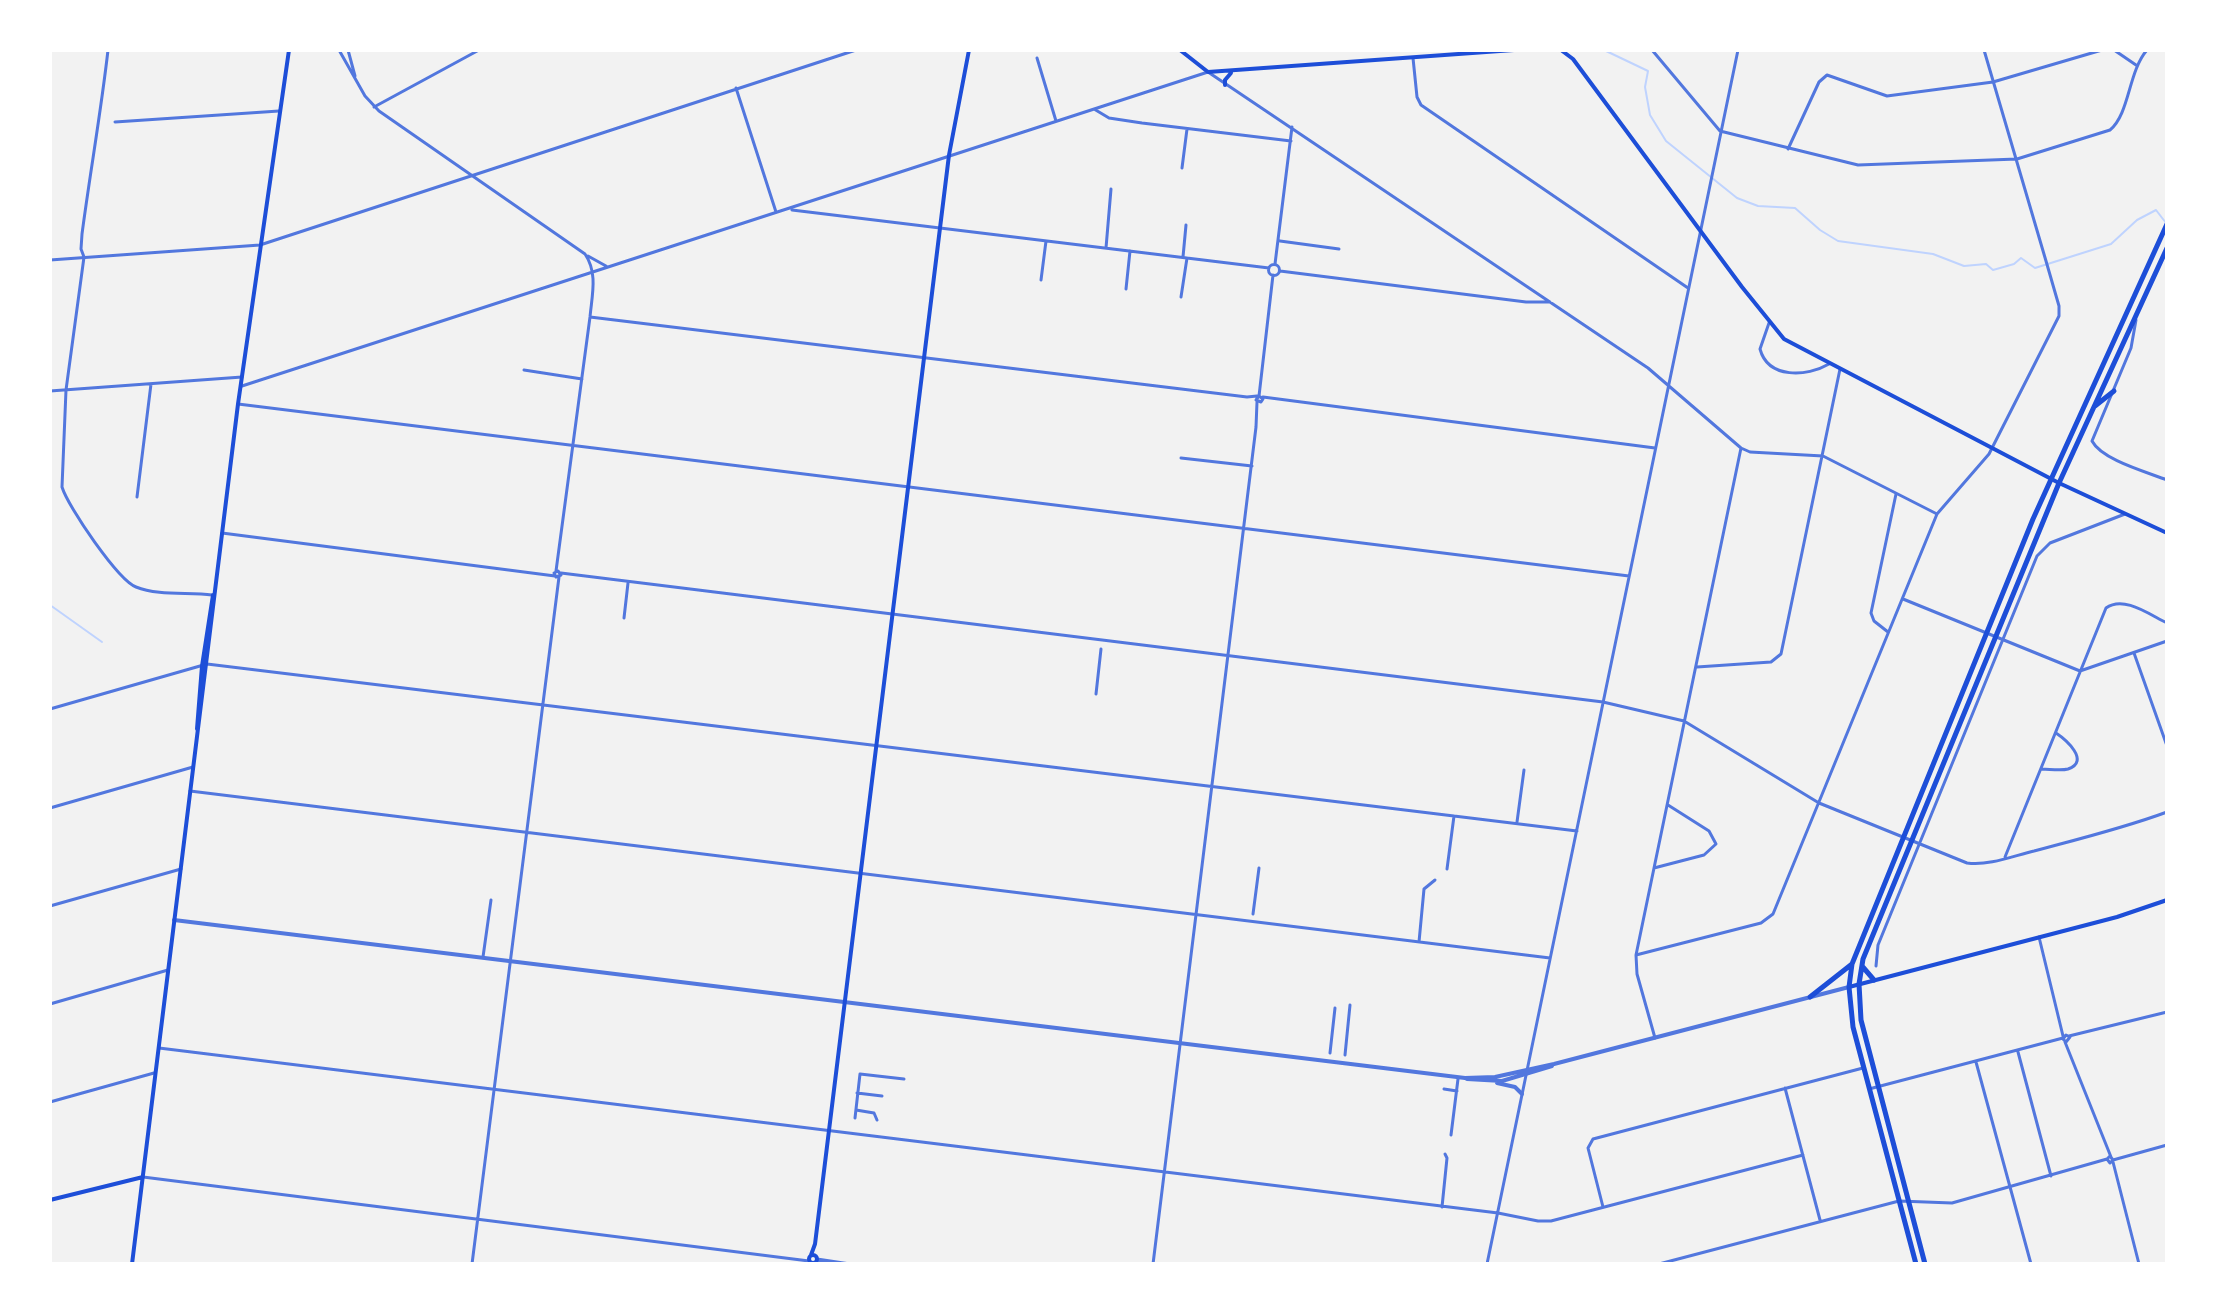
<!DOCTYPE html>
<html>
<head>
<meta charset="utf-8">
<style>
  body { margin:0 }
  #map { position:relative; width:2217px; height:1314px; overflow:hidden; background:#f2f2f2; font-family:"Sofia Sans Condensed",sans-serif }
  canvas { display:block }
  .frame { position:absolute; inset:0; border:52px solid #fff; pointer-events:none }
</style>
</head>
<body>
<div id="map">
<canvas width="2217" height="1314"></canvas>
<div class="frame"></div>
</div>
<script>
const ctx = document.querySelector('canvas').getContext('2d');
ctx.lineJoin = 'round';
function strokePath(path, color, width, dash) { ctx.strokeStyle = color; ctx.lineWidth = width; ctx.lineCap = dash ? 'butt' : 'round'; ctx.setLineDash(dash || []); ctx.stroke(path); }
strokePath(new Path2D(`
  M 1604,50 L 1648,71 L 1645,87 L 1650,115 L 1666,141 L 1737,198 L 1758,206 L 1795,208 L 1820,230 L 1838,241 L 1933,254 L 1964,266 L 1986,264 L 1993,270 L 2014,264 L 2021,258 L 2035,268 L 2111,244 L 2137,220 L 2156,210 L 2166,223
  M 50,605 L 102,642`), '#bfd3fe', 2);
strokePath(new Path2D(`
  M 108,50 C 101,112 90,173 82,234 L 81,249 L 84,257 L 66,390 L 62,487 C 68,507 118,580 136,587 C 158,596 188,592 212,595
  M 339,50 L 365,96 L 379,111 L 585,254 C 598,273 592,295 590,317 L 556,571
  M 348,50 L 355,76
  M 1652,50 L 1720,131 L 1858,165 L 2017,159 L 2110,130 C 2130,113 2128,72 2147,50
  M 2114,50 L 2136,65
  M 1037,58 L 1056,121
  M 1413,58 L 1417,97 L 1421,105 L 1688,288
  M 736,88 L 776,212
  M 374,107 L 479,50
  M 1094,109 L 1109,118 L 1142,123 L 1291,141
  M 115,122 L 279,111
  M 1788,149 L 1819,82 L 1827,75 L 1887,96 L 1993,82 L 2102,50
  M 1182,168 L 1187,129
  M 792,210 L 1269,268
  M 1280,241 L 1339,249
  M 1106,248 L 1111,189
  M 588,256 L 606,266
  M 1183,257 L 1186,225
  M 50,260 L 260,245 L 856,50
  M 1275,264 L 1292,127
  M1268.5 270a5.5 5.5 0 1 1 11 0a5.5 5.5 0 1 1-11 0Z
  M 1280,271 L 1526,302 L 1550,302
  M 1041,280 L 1046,241
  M 1126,289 L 1130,251
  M 1181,297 L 1187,258
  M 590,317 L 1247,397 L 1257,396
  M 2136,320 L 2131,348 L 2092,441 C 2102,460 2147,472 2167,480
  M 1769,323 L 1760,349 C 1768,379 1807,377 1829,364
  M 524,370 L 582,379
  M 242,386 L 1208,72 L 1648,368 L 1741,448 L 1750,452 L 1823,456 L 1937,514
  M 50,391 L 242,377
  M 1259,396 L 1256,400 L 1261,402 L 1263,399 L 1259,396 L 1273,275
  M 1263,397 L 1655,448
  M 238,404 L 1629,576
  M 1181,458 L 1252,466
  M 137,497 L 151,384
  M 222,533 L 555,576
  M 558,571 L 561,575 L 556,577 L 554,573 Z
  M 561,573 L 1603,702 L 1684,721 L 1819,803 L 1967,863 C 1989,866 2013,856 2034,851 C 2079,839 2124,828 2167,812
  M 1903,599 L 2080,671 L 2167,641
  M 624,618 L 628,583
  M 1888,632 L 1874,621 L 1871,613 L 1896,494
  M 2134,653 L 2167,746
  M 1697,667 L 1771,662 L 1781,654 L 1840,369
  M 1096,694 L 1101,649
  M 50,709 L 207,664 L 1577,831
  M 2041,769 C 2049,769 2061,771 2068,769 C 2091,761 2065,739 2056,733
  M 190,791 L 1550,958
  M 50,808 L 193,767
  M 1517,822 L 1524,770
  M 2005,857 L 2106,608 C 2124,595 2150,615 2167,623
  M 1654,868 L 1704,855 L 1716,844 L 1709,831 L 1668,805
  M 1447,869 L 1454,816
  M 50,906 L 181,869
  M 1253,914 L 1259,868
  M 2039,937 L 2063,1036
  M 1419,942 L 1424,889 L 1435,880
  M 1636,955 L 1761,923 L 1773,914 L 1937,514 L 1989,454 L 2059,316 L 2059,306 L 2046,261 L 1984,50
  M 483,957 L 491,900
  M 1876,966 L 1878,945 L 2037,556 L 2050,543 L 2125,514
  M 50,1004 L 168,970
  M 2066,1035 L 2070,1037 L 2066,1042 L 2063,1039 Z
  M 2069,1036 L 2167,1012
  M 1655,1038 L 1637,974 L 1636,955 L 1741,448
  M 2065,1042 L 2111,1157
  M 159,1048 L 1498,1213 L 1538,1221 L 1551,1221 L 1803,1155
  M 2018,1052 L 2051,1176
  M 1330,1053 L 1335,1008
  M 1345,1055 L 1350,1005
  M 1976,1062 L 2031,1264
  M 1785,1088 L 1820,1220
  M 1444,1089 L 1457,1091
  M 1869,1089 L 2063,1038
  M 857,1093 L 882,1096
  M 50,1102 L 154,1073
  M 856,1110 L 874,1113 L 877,1120
  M 855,1118 L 860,1074 L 904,1079
  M 1451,1135 L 1458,1079
  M 2110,1156 L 2113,1160 L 2110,1163 L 2107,1159 Z
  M 2113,1160 L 2167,1145
  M 2113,1162 L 2139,1264
  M 143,1177 L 809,1261
  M 1442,1207 L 1447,1158 L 1445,1154
  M 1603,1207 L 1588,1148 L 1593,1139 L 1863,1068
  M 817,1259 L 850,1264
  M 816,1262 L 826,1262
  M 472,1264 L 559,577
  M 1153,1264 L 1256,427 L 1257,402
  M 1487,1264 L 1738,50
  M 1659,1264 L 1899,1201 L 1952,1203 L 2107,1159`), '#5277de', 3);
strokePath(new Path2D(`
  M 174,920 L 1465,1078 L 1495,1077 L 1554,1064 L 1849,987
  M 1467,1079 L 1502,1081 L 1552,1066
  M 1497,1083 L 1515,1087 L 1522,1094`), '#5277de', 4);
strokePath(new Path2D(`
  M 1180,50 L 1208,72 L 1514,50
  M 1561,50 L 1573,59 L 1742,287 L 1784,339 L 2059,483 L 2167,533
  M 1225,85 L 1225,80 L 1231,73
  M 197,729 L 202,666 L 213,595
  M 1849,987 L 2117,917 L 2167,900
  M 50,1200 L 143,1177
  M809 1259a4 4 0 1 1 8 0a4 4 0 1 1-8 0Z
  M 811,1255 L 815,1244 L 940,228 L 949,155 L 969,50
  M 132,1264 L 238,404 L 289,50`), '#1d4ed8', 4);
strokePath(new Path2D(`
  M 2095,406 L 2114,391
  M 1862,966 L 1874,980
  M 1810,997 L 1852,964
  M 1916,1264 L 1853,1027 L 1849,987 L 1852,964 L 2033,519 L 2167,224
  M 1925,1264 L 1861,1020 L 1859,984 L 1863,959 L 2059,483 L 2167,248`), '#1d4ed8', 5);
</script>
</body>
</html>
